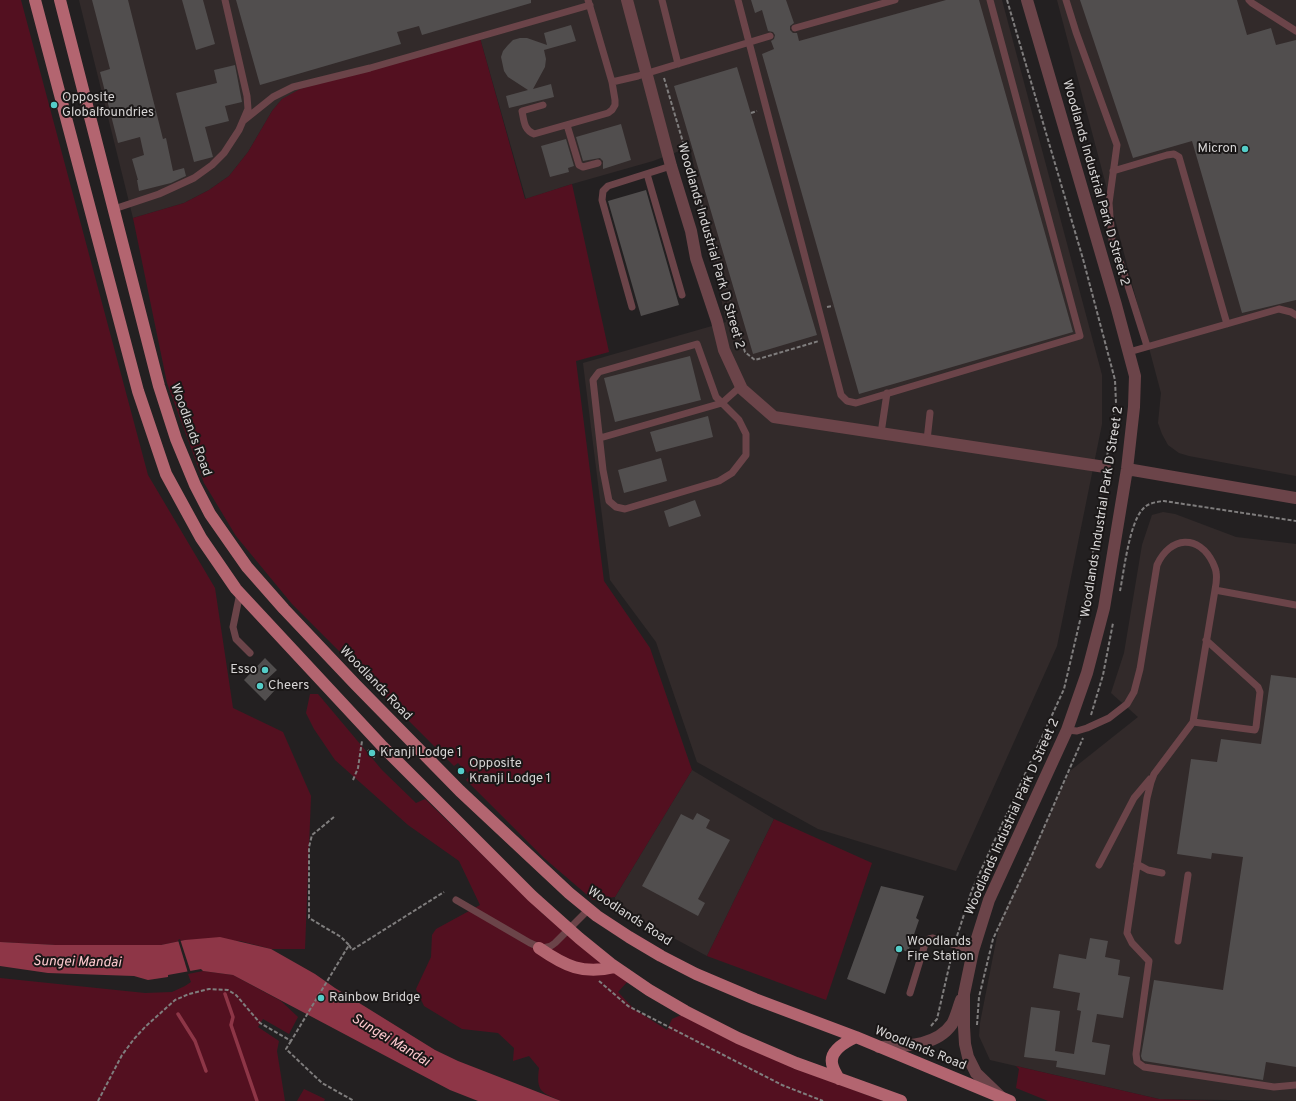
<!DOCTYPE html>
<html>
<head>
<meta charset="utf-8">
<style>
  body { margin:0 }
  canvas { display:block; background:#232021 }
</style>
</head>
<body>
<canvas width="1296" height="1101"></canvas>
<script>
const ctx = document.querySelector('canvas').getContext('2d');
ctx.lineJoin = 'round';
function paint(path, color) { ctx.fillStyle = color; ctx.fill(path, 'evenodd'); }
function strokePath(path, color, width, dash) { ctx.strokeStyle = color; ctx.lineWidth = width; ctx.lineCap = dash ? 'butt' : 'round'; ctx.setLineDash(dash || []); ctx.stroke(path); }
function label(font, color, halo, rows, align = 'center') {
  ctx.font = font + ' Overpass,sans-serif'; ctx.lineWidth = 4; ctx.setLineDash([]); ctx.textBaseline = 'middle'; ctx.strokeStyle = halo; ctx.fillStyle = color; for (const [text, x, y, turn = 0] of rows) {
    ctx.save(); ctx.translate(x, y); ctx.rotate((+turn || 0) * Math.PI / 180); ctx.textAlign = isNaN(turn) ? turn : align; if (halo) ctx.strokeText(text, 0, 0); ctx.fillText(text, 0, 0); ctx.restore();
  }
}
paint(new Path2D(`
  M 79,0 L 1002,0 L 1102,375 L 1102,424 L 1057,646 L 956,871 L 818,829 L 697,762 L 656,642 L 610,580 L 583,363 L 726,322 L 690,147 L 653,161 L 572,184 L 526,199 L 480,38 L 282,99 L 272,111 L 248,152 L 229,176 L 209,190 L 184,203 L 133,218 Z
  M 1057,0 L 1296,0 L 1296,476 L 1189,456 L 1179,453 L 1168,445 L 1162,434 L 1158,423 L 1161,393 Z
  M 1163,512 L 1175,514 L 1236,537 L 1296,544 L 1296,1101 L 1159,1099 L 990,1060 L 979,1036 L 980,1023 L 1000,921 L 1070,771 L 1138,717 L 1111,693 L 1124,653 L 1142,545 L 1152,515 Z
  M 692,770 L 774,819 L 707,956 L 616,907 L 615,897 Z`), '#322a2a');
paint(new Path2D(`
  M 0,0 L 21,0 L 148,475 L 215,588 L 233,708 L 283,732 L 311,796 L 305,949 L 271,949 L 240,941 L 185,940 L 161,945 L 56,945 L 0,942 Z
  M 480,38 L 525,199 L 572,184 L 609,352 L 576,361 L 604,581 L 650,648 L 692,770 L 615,897 L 593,900 L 544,858 L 466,780 L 470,775 L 458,763 L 454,766 L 292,604 L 236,536 L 204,483 L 167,383 L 133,218 L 184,203 L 209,190 L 229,176 L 248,152 L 272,111 L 282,99 L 300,89 Z
  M 310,694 L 318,694 L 382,770 L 416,803 L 425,799 L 543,914 L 577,943 L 629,980 L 618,992 L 634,1009 L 667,1030 L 672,1019 L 681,1015 L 795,1068 L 883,1101 L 561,1101 C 541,1092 536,1092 539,1068 L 529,1056 L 513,1061 L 514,1048 L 498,1033 L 462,1029 L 424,1006 L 416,989 L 431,957 L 432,935 L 436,929 L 480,905 L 459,861 L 408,825 L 335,760 L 314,729 L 306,713 Z
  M 774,819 L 872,863 L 826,1000 L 707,956 Z
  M 203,971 L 233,975 L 281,1001 L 298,1017 L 289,1034 L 263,1019 L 258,1027 L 279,1041 L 277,1051 L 285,1101 L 0,1101 L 0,978 L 145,993 L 172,992 L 185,986 L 191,982 L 188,974 Z
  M 1016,1066 L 1159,1099 L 1215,1101 L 1048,1101 L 1016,1088 L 1019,1069 Z
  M 304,1089 L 325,1099 L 324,1101 L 297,1101 Z`), '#531020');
paint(new Path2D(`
  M 220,937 L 271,949 L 315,974 L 335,988 L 435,1050 L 458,1061 L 561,1101 L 478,1101 L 450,1090 L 414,1071 L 233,975 L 203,971 L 201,969 L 168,975 L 168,977 L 148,980 L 134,976 L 48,973 L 0,966 L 0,942 L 56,945 L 161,945 L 185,940 Z`), '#8e3647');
paint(new Path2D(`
  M 180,939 L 191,973 L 188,973 L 178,940 Z`), '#232021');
strokePath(new Path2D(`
  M 225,994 L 233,1017 L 231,1025 L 257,1101
  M 178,1014 L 195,1041 L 206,1071`), '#8e3647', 3.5);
paint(new Path2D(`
  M 92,0 L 128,0 L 163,139 L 166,138 L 173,171 L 184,168 L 186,176 L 171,183 L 139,191 L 137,180 L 138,180 L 132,159 L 144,155 L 140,137 L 118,143 L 100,72 L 110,69 Z
  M 182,0 L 203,0 L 215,44 L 196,50 Z
  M 236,0 L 531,0 L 531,3 L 422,35 L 419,26 L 397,32 L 401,44 L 260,85 Z
  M 751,0 L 786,0 L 794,23 L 790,26 L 790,30 L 793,33 L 797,33 L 799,41 L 946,0 L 979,0 L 1073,332 L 859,394 L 762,54 L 774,49 L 771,41 L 774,39 L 775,35 L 773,32 L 768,31 L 762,10 L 755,13 Z
  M 1080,0 L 1237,0 L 1247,35 L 1271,28 L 1276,45 L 1296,40 L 1296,300 L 1242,313 L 1192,141 L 1133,158 Z
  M 571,25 L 576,41 L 544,50 L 546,59 L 545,67 L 533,89 L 551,84 L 554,97 L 509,108 L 506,96 L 528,90 L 508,77 L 504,71 L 501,57 L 503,51 L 508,45 L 513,40 L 520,38 L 527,38 L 547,45 L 544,33 Z
  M 235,65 L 242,102 L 225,106 L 229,121 L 205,127 L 213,157 L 194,162 L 176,93 L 217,83 L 214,70 Z
  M 737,67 L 817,335 L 753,354 L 674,86 Z
  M 621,124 L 631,160 L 603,169 L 603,161 L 600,158 L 583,161 L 576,137 Z
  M 566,139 L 574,166 L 568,168 L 569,172 L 550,177 L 541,146 Z
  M 646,190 L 679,305 L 641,316 L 608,201 Z
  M 690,356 L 701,400 L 615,422 L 604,378 Z
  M 708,416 L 713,437 L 656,452 L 650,432 Z
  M 661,458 L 667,481 L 624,493 L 618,470 Z
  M 695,500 L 701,516 L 669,527 L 664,511 Z
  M 265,658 L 277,670 L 265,681 L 275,690 L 265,701 L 244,680 Z
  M 1271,675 L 1296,678 L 1296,1067 L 1266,1062 L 1263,1080 L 1144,1061 L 1142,1059 L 1141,1056 L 1154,980 L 1223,990 L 1243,857 L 1212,853 L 1211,859 L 1177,854 L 1191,759 L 1217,762 L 1221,739 L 1261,744 Z
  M 697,813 L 710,820 L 706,828 L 730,840 L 698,899 L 705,903 L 698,916 L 642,886 L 681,814 L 693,820 Z
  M 881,886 L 924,896 L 916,918 L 919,920 L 908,952 L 900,949 L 885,994 L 847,979 Z
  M 1090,938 L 1108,941 L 1105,957 L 1120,960 L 1118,975 L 1130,977 L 1123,1018 L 1097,1014 L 1092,1042 L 1110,1045 L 1105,1075 L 1056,1067 L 1057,1061 L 1024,1057 L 1031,1007 L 1060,1011 L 1055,1051 L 1074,1054 L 1081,1011 L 1077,1010 L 1080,993 L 1053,988 L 1059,954 L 1086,959 Z`), '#514e4e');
strokePath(new Path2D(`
  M 1007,0 L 1083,259 L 1115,380 L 1116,403 L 1107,457
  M 664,78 L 745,352 L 755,360 L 819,341
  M 751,113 L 757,111
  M 827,307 L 833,306
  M 1120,591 C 1124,571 1129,525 1142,510 C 1147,503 1156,502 1164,501 L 1296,521
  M 1091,715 L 1103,675 L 1113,623
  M 368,750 L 374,757 L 375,755
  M 353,780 L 358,768 L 362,741
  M 957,936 L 972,890 L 1064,689 L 1089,582 L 1103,479
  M 349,945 L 352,950 L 444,892
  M 599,981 L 628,1006 L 782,1085 L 823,1101
  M 977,1025 L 979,997 L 993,939 L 1032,855 L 1083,738
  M 931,1026 L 937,1019 L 952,954
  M 291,1041 L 286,1049 L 322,1083 L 354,1101
  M 98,1101 L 122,1055 L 134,1039 L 145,1027 L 175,1000 L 189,994 L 209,989 L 228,990 L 236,995 L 260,1023 L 291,1041 L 349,945 L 341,937 L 309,918 L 309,847 L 312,835 L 334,817`), '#7f7d7d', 2, [4, 2]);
strokePath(new Path2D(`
  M 662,0 L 678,64
  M 738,0 L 841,395 L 847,401 L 856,403 L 1080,336 L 990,0
  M 1066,0 L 1076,32 L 1117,145 L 1109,203 L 1112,240 L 1122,267 L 1147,346
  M 1249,0 L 1252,3 L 1296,31
  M 795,28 L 895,0
  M 612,82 L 638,76 L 770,36
  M 543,105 L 522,111 C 524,121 524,130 534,134 L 608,113 L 612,110 L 615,105 L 615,100 L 612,82 L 588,0
  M 243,121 L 273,97 L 293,87 L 370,68 L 590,5
  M 567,125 L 579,165 L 583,167 L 598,163
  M 1113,171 L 1167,155 L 1174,154 L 1179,157 L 1227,324
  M 647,174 L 682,295
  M 114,209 L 159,194 L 194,178 L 212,165 L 224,153 L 239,130 L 248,109 L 247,96 L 225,0
  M 632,307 L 602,200 L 603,191 L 608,186 L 671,166
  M 697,344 L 716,397 L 739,420 L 746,434 L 746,455 L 732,473 L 719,481 L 625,509 L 616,507 L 609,501 L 603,470 L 593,380 L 599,372 Z
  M 1129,352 L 1279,309 L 1291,312 L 1296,315
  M 881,433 L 887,393
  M 600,438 L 722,403 L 741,386
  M 927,440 L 930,413
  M 1215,590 L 1296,605
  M 240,593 L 233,627 L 236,639 L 250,653
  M 1193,722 L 1255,730 L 1256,727 L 1260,692 L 1258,687 L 1206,640
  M 1067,730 L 1077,731 L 1087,728 L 1109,718 L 1127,704 L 1134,692 L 1140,669 L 1157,565 C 1170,536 1199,534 1213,563 C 1214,566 1216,569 1216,572 C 1217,577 1216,585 1215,590 L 1193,722 L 1154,774 L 1151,782 L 1147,798 L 1127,933 L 1132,943 L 1149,961 L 1136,1054 L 1137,1062 L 1144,1067 L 1274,1087 L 1296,1085
  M 1137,864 L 1148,870 L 1162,873
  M 1099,865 L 1134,798 L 1150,779
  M 456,900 L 530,943 C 539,947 546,951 555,943 L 589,909
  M 1178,941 L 1188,875
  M 910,993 L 925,944 L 929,939 L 933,938 L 973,951`), '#6b4449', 7);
strokePath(new Path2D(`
  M 627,0 L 671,166 L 691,231 L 696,258 L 717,321 L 724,350 L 742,389 L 774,417 L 1105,467
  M 1127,469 L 1296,498
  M 879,1047 C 904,1046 936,1047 952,1024 C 956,1017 958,1008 961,1000
  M 1001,1097 L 976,1073 L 968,1057 L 965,1044 L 964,1027 L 964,994 L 973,951 L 989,900 L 1067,730 L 1087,673 L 1104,608 L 1127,469 L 1134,407 L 1135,376 L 1116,305 L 1027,0`), '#6b4449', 12);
strokePath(new Path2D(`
  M 35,0 L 138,391 L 166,474 L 201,538 L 236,589 L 383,747 L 532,896 L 579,938 L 611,964 L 649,990 L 685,1011 L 738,1038 L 796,1063 L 901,1101
  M 60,0 L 159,386 L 176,439 L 195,485 L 210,514 L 247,567 L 284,609 L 355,684 L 460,791 L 569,893 L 597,916 L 629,937 L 661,956 L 696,974 L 755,999 L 856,1037 L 1010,1101
  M 539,948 C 565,966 583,975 615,967
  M 839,1079 C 837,1075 834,1071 833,1067 C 827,1052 845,1042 856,1037`), '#b36570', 12);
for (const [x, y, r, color] of [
  [54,105,4,"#54cdc8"],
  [1245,149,4,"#54cdc8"],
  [265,670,4,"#54cdc8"],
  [260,686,4,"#54cdc8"],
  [372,753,4,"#54cdc8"],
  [461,771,4,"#54cdc8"],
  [899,949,4,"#54cdc8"],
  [321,998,4,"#54cdc8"]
]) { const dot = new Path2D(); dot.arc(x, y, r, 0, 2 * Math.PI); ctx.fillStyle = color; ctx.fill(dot); strokePath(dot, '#1a1717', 1.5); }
label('13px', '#d7d5d5', '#1a1717', [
  ["Opposite",62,98],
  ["Globalfoundries",62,113],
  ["Micron",1237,149,"right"],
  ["Esso",257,670,"right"],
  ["Cheers",268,686],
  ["Kranji Lodge 1",380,753],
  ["Opposite",469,764],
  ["Kranji Lodge 1",469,779],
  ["Woodlands",907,942],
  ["Fire Station",907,957],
  ["Rainbow Bridge",329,998]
], 'left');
label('13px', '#d7d5d5', '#1a1717', [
  ["Woodlands Industrial Park D Street 2",1095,183,74],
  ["Woodlands Industrial Park D Street 2",710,246,74],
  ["Woodlands Road",190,430,70],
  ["Woodlands Industrial Park D Street 2",1103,512,-81],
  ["Woodlands Road",375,684,46],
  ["Woodlands Industrial Park D Street 2",1013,817,-66],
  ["Woodlands Road",629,917,33],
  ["Woodlands Road",920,1049,22]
]);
label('italic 14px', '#fdc9ce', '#1a1717', [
  ["Sungei Mandai",77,963,1],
  ["Sungei Mandai",390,1041,31]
]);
</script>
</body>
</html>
